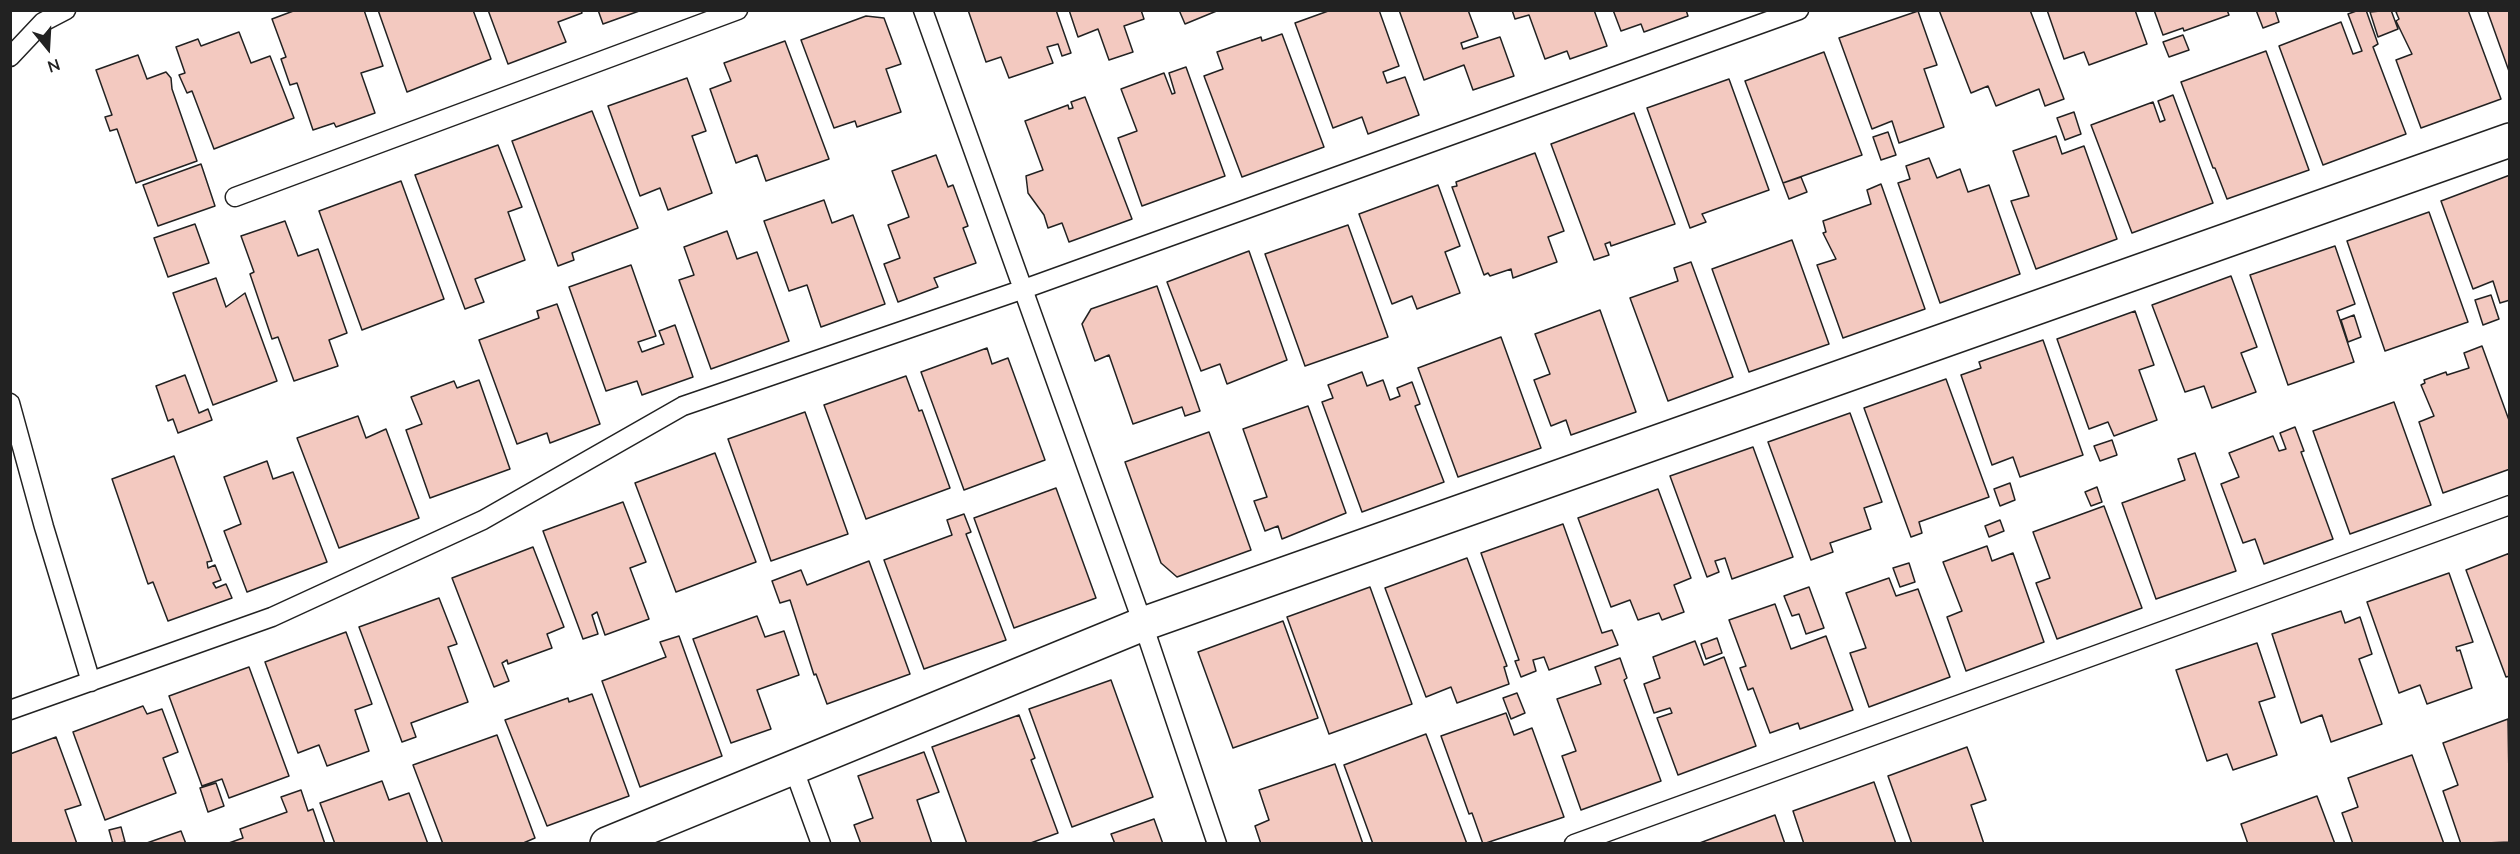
<!DOCTYPE html>
<html>
<head>
<meta charset="utf-8">
<style>
  body { margin:0 }
  #map { position:relative; width:2520px; height:854px; overflow:hidden; background:#fff; font-family:"Nunito Sans",sans-serif }
  canvas { display:block }
  .frame { position:absolute; inset:0; border:12px solid #222; pointer-events:none }
  .north { position:absolute; left:18px; top:18px; width:60px; height:60px; -webkit-text-stroke:4px #fff; paint-order:stroke; rotate:162deg; font-size:16px; font-weight:700; line-height:24px; text-align:center; color:#222 }
  .north::after { content:''; display:block; margin:auto; width:21px; height:27px; background:#222; clip-path:polygon(50% 0,100% 100%,50% 72%,0 100%) }
</style>
</head>
<body>
<div id="map">
<canvas width="2520" height="854"></canvas>
<div class="frame"></div>
<div class="north">N</div>
</div>
<script>
const ctx = document.querySelector('canvas').getContext('2d');
ctx.lineJoin = 'round';
function paint(path, color) { ctx.fillStyle = color; ctx.fill(path, 'evenodd'); }
function strokePath(path, color, width, dash) { ctx.strokeStyle = color; ctx.lineWidth = width; ctx.lineCap = dash ? 'butt' : 'round'; ctx.setLineDash(dash || []); ctx.stroke(path); }
const building = new Path2D(`
  M 296,10 L 364,10 L 383,66 L 361,73 L 375,113 L 336,127 L 334,123 L 313,130 L 297,83 L 290,85 L 281,59 L 286,57 L 272,19 Z
  M 378,10 L 473,10 L 491,59 L 407,92 Z
  M 488,10 L 581,10 L 582,13 L 558,22 L 566,42 L 508,64 Z
  M 598,10 L 642,10 L 603,24 Z
  M 968,10 L 1056,10 L 1071,53 L 1062,56 L 1058,44 L 1047,47 L 1053,63 L 1009,78 L 1001,57 L 986,62 Z
  M 1069,10 L 1141,10 L 1144,19 L 1124,26 L 1133,52 L 1109,60 L 1098,29 L 1078,37 Z
  M 1179,10 L 1219,10 L 1185,24 Z
  M 1331,10 L 1379,10 L 1399,66 L 1383,72 L 1387,83 L 1405,77 L 1419,115 L 1368,134 L 1362,117 L 1333,128 L 1295,23 Z
  M 1399,10 L 1468,10 L 1478,37 L 1461,43 L 1463,49 L 1500,37 L 1514,76 L 1473,90 L 1464,65 L 1424,80 Z
  M 1512,10 L 1594,10 L 1607,46 L 1570,59 L 1567,51 L 1545,59 L 1529,15 L 1515,19 Z
  M 1613,10 L 1686,10 L 1688,16 L 1644,32 L 1641,24 L 1621,31 Z
  M 1939,10 L 2030,10 L 2064,99 L 2045,106 L 2039,89 L 1996,106 L 1988,86 L 1971,93 Z
  M 2047,10 L 2135,10 L 2147,44 L 2089,65 L 2084,52 L 2064,59 Z
  M 2154,10 L 2227,10 L 2229,15 L 2184,31 L 2183,28 L 2163,35 Z
  M 2256,10 L 2275,10 L 2279,22 L 2263,28 Z
  M 2359,10 L 2366,10 L 2378,44 L 2373,47 L 2406,134 L 2323,165 L 2279,46 L 2341,22 L 2353,54 L 2362,51 L 2348,14 Z
  M 2391,10 L 2398,29 L 2378,37 L 2370,12 Z
  M 2400,10 L 2468,10 L 2501,99 L 2421,128 L 2396,60 L 2412,54 L 2396,21 L 2399,19 L 2396,12 Z
  M 2487,10 L 2510,10 L 2510,74 Z
  M 1918,11 L 1937,65 L 1924,69 L 1944,127 L 1899,143 L 1892,121 L 1872,129 L 1839,38 Z
  M 866,16 L 884,18 L 901,64 L 886,69 L 901,112 L 857,127 L 855,121 L 834,128 L 801,40 Z
  M 239,32 L 251,63 L 270,56 L 294,118 L 214,149 L 192,91 L 187,93 L 179,75 L 185,73 L 176,47 L 198,39 L 201,46 Z
  M 1282,34 L 1324,147 L 1242,177 L 1204,76 L 1223,69 L 1217,52 L 1261,37 L 1262,41 Z
  M 2183,35 L 2189,50 L 2169,57 L 2163,42 Z
  M 785,41 L 829,159 L 766,181 L 757,155 L 736,163 L 710,89 L 731,81 L 724,63 Z
  M 2266,51 L 2309,170 L 2227,199 L 2215,168 L 2213,168 L 2181,82 Z
  M 1824,52 L 1862,155 L 1783,183 L 1745,81 Z
  M 138,55 L 147,79 L 166,72 L 171,78 L 172,89 L 197,161 L 136,183 L 117,129 L 110,131 L 105,117 L 112,115 L 96,70 Z
  M 1186,67 L 1225,176 L 1142,206 L 1118,138 L 1137,131 L 1121,89 L 1164,73 L 1172,94 L 1175,93 L 1169,73 Z
  M 687,78 L 706,131 L 692,136 L 712,193 L 668,210 L 660,188 L 640,196 L 608,106 Z
  M 1729,79 L 1769,190 L 1702,214 L 1706,222 L 1690,228 L 1647,108 Z
  M 2173,95 L 2213,203 L 2132,233 L 2091,125 L 2153,102 L 2160,122 L 2165,120 L 2158,101 Z
  M 1085,97 L 1132,219 L 1069,242 L 1062,223 L 1048,228 L 1044,215 L 1028,193 L 1026,176 L 1043,170 L 1025,121 L 1068,105 L 1069,109 L 1073,108 L 1071,102 Z
  M 592,111 L 638,228 L 572,253 L 574,260 L 558,266 L 512,141 Z
  M 2074,112 L 2081,134 L 2065,140 L 2057,118 Z
  M 1634,113 L 1675,224 L 1611,246 L 1610,242 L 1605,244 L 1609,255 L 1594,260 L 1551,144 Z
  M 1888,132 L 1896,155 L 1881,160 L 1873,137 Z
  M 2056,136 L 2062,154 L 2084,146 L 2117,239 L 2036,269 L 2011,201 L 2029,196 L 2013,151 Z
  M 498,145 L 522,207 L 508,212 L 525,260 L 475,279 L 484,302 L 465,309 L 415,175 Z
  M 1535,153 L 1564,231 L 1548,237 L 1557,262 L 1513,278 L 1511,269 L 1490,276 L 1488,273 L 1484,275 L 1452,187 L 1457,186 L 1456,182 Z
  M 936,155 L 948,187 L 953,185 L 968,226 L 963,228 L 976,263 L 934,278 L 938,287 L 898,302 L 884,264 L 900,258 L 888,225 L 909,217 L 892,171 Z
  M 1929,158 L 1937,178 L 1960,169 L 1968,192 L 1989,185 L 2020,274 L 1940,303 L 1898,183 L 1910,179 L 1906,166 Z
  M 201,164 L 215,206 L 158,226 L 143,185 Z
  M 2510,175 L 2510,300 L 2500,303 L 2493,281 L 2473,289 L 2441,201 Z
  M 1801,177 L 1807,192 L 1789,199 L 1783,183 Z
  M 401,181 L 444,299 L 362,330 L 319,211 Z
  M 1881,184 L 1925,309 L 1843,338 L 1817,265 L 1836,259 L 1823,233 L 1826,232 L 1823,221 L 1871,204 L 1867,190 Z
  M 1438,185 L 1460,246 L 1445,252 L 1460,293 L 1417,309 L 1412,296 L 1392,304 L 1359,214 Z
  M 824,200 L 832,223 L 853,215 L 885,304 L 821,327 L 807,285 L 789,291 L 764,221 Z
  M 2429,212 L 2468,322 L 2385,351 L 2347,241 Z
  M 285,221 L 298,256 L 318,249 L 347,333 L 329,340 L 338,366 L 294,381 L 278,337 L 272,339 L 250,274 L 254,272 L 241,236 Z
  M 195,224 L 209,263 L 168,277 L 154,238 Z
  M 1348,225 L 1388,337 L 1305,366 L 1265,254 Z
  M 727,231 L 737,259 L 757,252 L 789,341 L 711,369 L 679,280 L 694,275 L 684,247 Z
  M 1792,240 L 1829,344 L 1749,372 L 1712,269 Z
  M 2335,246 L 2355,304 L 2337,311 L 2354,362 L 2288,385 L 2250,275 Z
  M 1249,251 L 1287,360 L 1227,384 L 1220,364 L 1201,371 L 1167,282 Z
  M 1691,262 L 1733,377 L 1668,401 L 1630,298 L 1678,281 L 1674,268 Z
  M 631,265 L 656,336 L 638,342 L 642,352 L 664,344 L 659,331 L 675,325 L 693,377 L 642,395 L 637,381 L 606,391 L 569,287 Z
  M 2231,276 L 2257,347 L 2241,353 L 2256,392 L 2212,408 L 2204,386 L 2185,392 L 2152,305 Z
  M 216,278 L 226,307 L 245,293 L 277,381 L 213,405 L 173,293 Z
  M 1157,286 L 1200,411 L 1185,416 L 1182,407 L 1133,424 L 1109,355 L 1095,361 L 1082,324 L 1091,309 Z
  M 2491,295 L 2499,319 L 2483,325 L 2475,300 Z
  M 557,304 L 600,424 L 550,443 L 547,433 L 517,444 L 479,340 L 539,318 L 537,311 Z
  M 1600,310 L 1636,412 L 1571,435 L 1566,420 L 1551,426 L 1534,380 L 1550,374 L 1535,334 Z
  M 2135,311 L 2154,365 L 2139,370 L 2157,420 L 2114,436 L 2108,422 L 2089,429 L 2057,339 Z
  M 2354,315 L 2361,337 L 2348,342 L 2341,320 Z
  M 1501,337 L 1541,448 L 1458,477 L 1418,368 Z
  M 2043,340 L 2083,455 L 2020,477 L 2013,457 L 1992,465 L 1961,375 L 1981,368 L 1979,362 Z
  M 2482,346 L 2510,423 L 2510,469 L 2443,493 L 2419,422 L 2434,416 L 2421,385 L 2425,383 L 2424,380 L 2446,372 L 2447,375 L 2469,368 L 2464,353 Z
  M 987,348 L 992,364 L 1008,358 L 1045,460 L 964,490 L 921,372 Z
  M 1362,372 L 1367,386 L 1383,380 L 1390,400 L 1400,396 L 1397,388 L 1412,382 L 1420,404 L 1415,406 L 1444,482 L 1362,512 L 1322,402 L 1333,398 L 1328,385 Z
  M 185,375 L 199,413 L 208,409 L 212,420 L 178,433 L 173,419 L 168,421 L 156,386 Z
  M 906,376 L 919,411 L 922,410 L 950,488 L 866,519 L 824,405 Z
  M 1946,379 L 1989,497 L 1919,522 L 1922,533 L 1911,537 L 1864,408 Z
  M 479,380 L 510,469 L 430,498 L 406,430 L 422,424 L 411,397 L 454,381 L 457,388 Z
  M 2394,402 L 2431,505 L 2350,534 L 2313,431 Z
  M 1308,406 L 1346,513 L 1282,539 L 1278,526 L 1265,531 L 1254,501 L 1267,497 L 1243,429 Z
  M 805,412 L 848,534 L 771,561 L 728,439 Z
  M 1850,413 L 1882,502 L 1864,508 L 1871,529 L 1830,543 L 1833,552 L 1811,560 L 1768,442 Z
  M 358,416 L 366,438 L 386,429 L 419,518 L 339,548 L 297,438 Z
  M 2295,427 L 2304,451 L 2301,452 L 2333,539 L 2264,564 L 2255,539 L 2243,543 L 2221,484 L 2239,477 L 2229,453 L 2273,436 L 2279,451 L 2286,449 L 2280,433 Z
  M 1209,432 L 1251,550 L 1177,577 L 1161,563 L 1125,462 Z
  M 2112,440 L 2117,455 L 2100,461 L 2094,446 Z
  M 1753,447 L 1793,557 L 1732,579 L 1725,558 L 1715,561 L 1719,572 L 1707,577 L 1670,476 Z
  M 715,453 L 756,562 L 676,592 L 635,483 Z
  M 2195,453 L 2236,571 L 2156,599 L 2122,503 L 2185,480 L 2178,459 Z
  M 174,456 L 212,561 L 207,562 L 208,568 L 215,565 L 221,580 L 213,583 L 216,588 L 226,584 L 232,598 L 168,621 L 153,582 L 148,584 L 112,479 Z
  M 267,461 L 273,479 L 293,472 L 327,562 L 247,592 L 224,531 L 241,524 L 224,477 Z
  M 2010,483 L 2015,500 L 2000,506 L 1994,489 Z
  M 2097,487 L 2102,502 L 2091,506 L 2085,492 Z
  M 1056,488 L 1096,598 L 1014,628 L 974,518 Z
  M 1658,489 L 1691,578 L 1674,585 L 1684,612 L 1662,620 L 1659,613 L 1638,620 L 1630,600 L 1611,607 L 1578,518 Z
  M 623,502 L 646,562 L 630,568 L 649,619 L 605,635 L 597,612 L 592,615 L 598,634 L 583,639 L 543,531 Z
  M 2104,506 L 2142,608 L 2057,639 L 2036,583 L 2050,578 L 2033,532 Z
  M 964,514 L 971,532 L 966,534 L 1006,640 L 924,669 L 884,560 L 952,535 L 947,520 Z
  M 2000,520 L 2004,531 L 1989,537 L 1985,526 Z
  M 1563,524 L 1602,633 L 1612,630 L 1618,645 L 1549,670 L 1544,657 L 1533,660 L 1536,671 L 1521,677 L 1515,661 L 1519,660 L 1481,553 Z
  M 1987,546 L 1992,561 L 2013,553 L 2044,642 L 1966,671 L 1947,617 L 1962,611 L 1943,562 Z
  M 533,547 L 564,627 L 547,634 L 552,648 L 508,664 L 507,660 L 502,663 L 509,681 L 494,687 L 452,578 Z
  M 2510,553 L 2510,676 L 2506,677 L 2466,570 Z
  M 1467,558 L 1507,666 L 1504,667 L 1509,684 L 1457,703 L 1451,687 L 1426,697 L 1385,588 Z
  M 869,561 L 910,674 L 827,704 L 816,674 L 814,675 L 790,600 L 780,603 L 772,581 L 801,570 L 807,585 Z
  M 1909,563 L 1915,582 L 1900,587 L 1893,568 Z
  M 2449,573 L 2473,642 L 2456,647 L 2457,651 L 2460,650 L 2472,688 L 2427,704 L 2420,685 L 2399,693 L 2367,602 Z
  M 1889,578 L 1896,596 L 1918,589 L 1950,677 L 1869,707 L 1850,653 L 1866,648 L 1846,593 Z
  M 1370,587 L 1412,704 L 1329,734 L 1287,617 Z
  M 1809,587 L 1824,628 L 1806,634 L 1799,614 L 1792,616 L 1784,596 Z
  M 439,598 L 457,644 L 448,647 L 468,702 L 411,723 L 416,737 L 402,742 L 359,627 Z
  M 1775,604 L 1791,649 L 1826,636 L 1853,710 L 1800,729 L 1798,723 L 1770,733 L 1753,688 L 1748,690 L 1740,668 L 1746,666 L 1729,620 Z
  M 2341,611 L 2345,623 L 2360,617 L 2372,654 L 2359,659 L 2382,724 L 2331,742 L 2322,715 L 2301,723 L 2272,634 Z
  M 757,616 L 765,637 L 784,631 L 799,675 L 757,690 L 771,729 L 731,743 L 693,639 Z
  M 1283,621 L 1318,718 L 1233,748 L 1198,652 Z
  M 346,632 L 372,704 L 355,710 L 369,751 L 327,766 L 319,745 L 298,753 L 265,662 Z
  M 679,636 L 722,756 L 640,787 L 602,681 L 666,657 L 660,642 Z
  M 1717,638 L 1722,653 L 1706,659 L 1701,644 Z
  M 1695,641 L 1704,665 L 1724,657 L 1756,746 L 1678,775 L 1657,718 L 1672,713 L 1670,708 L 1654,713 L 1644,684 L 1660,678 L 1653,657 Z
  M 2257,643 L 2275,697 L 2259,702 L 2277,755 L 2233,770 L 2227,754 L 2207,761 L 2176,670 Z
  M 1620,658 L 1627,678 L 1624,680 L 1661,781 L 1581,810 L 1562,756 L 1576,751 L 1557,699 L 1601,684 L 1595,667 Z
  M 249,667 L 289,776 L 229,798 L 222,779 L 202,786 L 169,696 Z
  M 1111,680 L 1153,797 L 1072,827 L 1029,709 Z
  M 1517,693 L 1525,713 L 1511,719 L 1503,698 Z
  M 592,694 L 629,796 L 547,826 L 505,720 L 568,698 L 569,702 Z
  M 143,706 L 147,714 L 162,709 L 178,752 L 163,758 L 176,793 L 105,820 L 73,732 Z
  M 1506,713 L 1514,735 L 1532,728 L 1564,817 L 1483,844 L 1472,813 L 1469,814 L 1441,736 Z
  M 1019,715 L 1035,758 L 1031,760 L 1058,833 L 1028,844 L 967,844 L 932,747 Z
  M 2508,719 L 2510,842 L 2461,844 L 2443,791 L 2458,785 L 2443,743 Z
  M 1426,734 L 1467,844 L 1373,844 L 1344,765 Z
  M 497,735 L 535,838 L 521,844 L 443,844 L 413,765 Z
  M 56,737 L 81,805 L 65,810 L 77,844 L 10,844 L 10,754 Z
  M 1967,747 L 1986,800 L 1971,805 L 1984,844 L 1912,844 L 1888,776 Z
  M 924,752 L 939,792 L 917,800 L 932,844 L 861,844 L 854,825 L 873,818 L 858,776 Z
  M 2412,755 L 2444,844 L 2353,844 L 2342,813 L 2358,807 L 2348,778 Z
  M 1335,764 L 1363,844 L 1261,844 L 1255,826 L 1269,820 L 1259,790 Z
  M 382,781 L 389,800 L 409,793 L 428,844 L 335,844 L 320,803 Z
  M 1874,782 L 1896,844 L 1804,844 L 1793,811 Z
  M 216,783 L 224,806 L 208,812 L 200,788 Z
  M 301,790 L 308,811 L 313,809 L 325,844 L 226,844 L 243,838 L 240,829 L 287,812 L 281,797 Z
  M 2317,796 L 2335,844 L 2248,844 L 2241,824 Z
  M 1775,815 L 1785,844 L 1697,844 Z
  M 1154,819 L 1163,844 L 1115,844 L 1111,834 Z
  M 121,827 L 125,842 L 113,844 L 109,830 Z
  M 181,831 L 186,844 L 144,844 Z`);
paint(building, '#f3c9c0');
strokePath(building, '#222', 1.5);
const service = new Path2D(`
  M 923,10 L 1143,624 L 1217,844
  M 10,57 L 43,22 L 66,10
  M 235,197 L 738,10
  M 10,403 L 44,527 L 91,682
  M 10,710 L 272,617 L 483,520 L 683,406 L 1024,289 L 1799,10
  M 793,767 L 821,844
  M 1574,844 L 2510,505`);
const minor = new Path2D(`
  M 607,844 L 1143,624 L 2510,140`);
strokePath(service, '#222', 21);
strokePath(minor, '#222', 36);
strokePath(service, '#fff', 18);
strokePath(minor, '#fff', 33);
</script>
</body>
</html>
